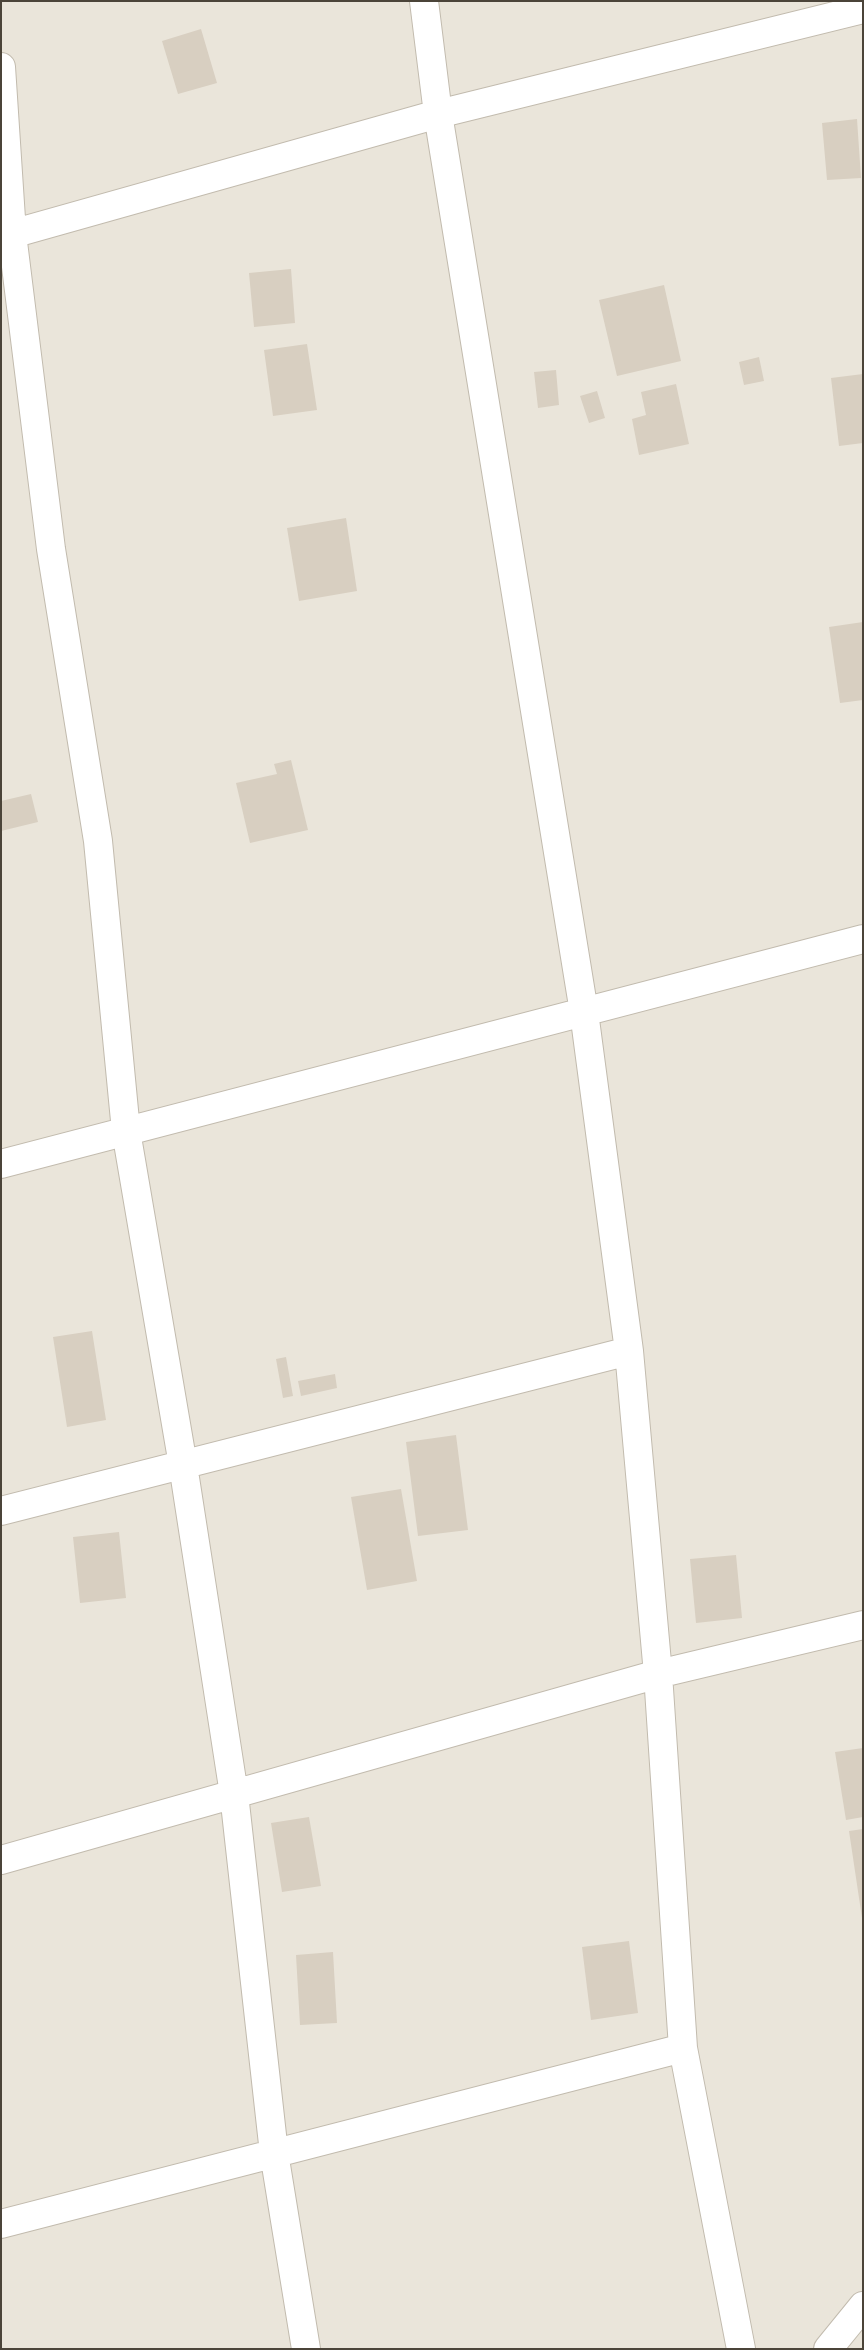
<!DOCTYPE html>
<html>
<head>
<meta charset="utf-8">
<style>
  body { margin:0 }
  #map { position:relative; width:864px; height:2350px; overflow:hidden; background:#f6f3ec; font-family:"Work Sans",sans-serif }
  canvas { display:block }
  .frame { position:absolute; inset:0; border:2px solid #4b4439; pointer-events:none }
</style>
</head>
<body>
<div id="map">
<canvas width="864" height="2350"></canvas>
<div class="frame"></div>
</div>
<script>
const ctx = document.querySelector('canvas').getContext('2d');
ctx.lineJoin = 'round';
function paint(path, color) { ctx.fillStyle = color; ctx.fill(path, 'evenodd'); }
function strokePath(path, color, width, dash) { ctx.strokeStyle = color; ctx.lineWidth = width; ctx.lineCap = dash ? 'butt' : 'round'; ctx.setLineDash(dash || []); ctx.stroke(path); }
paint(new Path2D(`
  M 1,1 L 863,1 L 863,2349 L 1,2349 Z`), '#eae5da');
paint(new Path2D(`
  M 201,29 L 217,83 L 178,94 L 162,41 Z
  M 857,119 L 861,178 L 827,180 L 822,123 Z
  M 291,269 L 295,323 L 254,327 L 249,273 Z
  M 664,285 L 681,361 L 617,376 L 599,300 Z
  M 307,344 L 317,410 L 273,416 L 264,350 Z
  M 759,357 L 764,381 L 744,385 L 739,362 Z
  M 556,370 L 559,405 L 538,408 L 534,372 Z
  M 863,374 L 863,443 L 839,446 L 831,378 Z
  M 676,384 L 689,444 L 639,455 L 632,419 L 646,415 L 641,392 Z
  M 597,391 L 605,418 L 589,423 L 580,396 Z
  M 346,518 L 357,591 L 299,601 L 287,528 Z
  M 863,622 L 863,700 L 840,703 L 829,627 Z
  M 291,760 L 308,830 L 250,843 L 236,783 L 277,774 L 274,764 Z
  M 31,794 L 38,822 L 1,831 L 1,801 Z
  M 92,1331 L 106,1420 L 67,1427 L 53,1337 Z
  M 286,1357 L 293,1396 L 283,1398 L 276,1359 Z
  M 335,1374 L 337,1388 L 301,1396 L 298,1381 Z
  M 456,1435 L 468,1530 L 418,1536 L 406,1442 Z
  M 401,1489 L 417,1581 L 367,1590 L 351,1497 Z
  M 119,1532 L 126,1598 L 80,1603 L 73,1537 Z
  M 736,1555 L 742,1618 L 696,1623 L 690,1559 Z
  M 863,1748 L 863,1817 L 846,1820 L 835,1752 Z
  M 309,1817 L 321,1886 L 282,1892 L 271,1823 Z
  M 863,1829 L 863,1918 L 862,1918 L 849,1831 Z
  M 629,1941 L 638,2013 L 591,2020 L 582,1947 Z
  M 333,1952 L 337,2023 L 300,2025 L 296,1955 Z`), '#d8cfc1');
const minor = new Path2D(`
  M 424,1 L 438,114 L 584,1012 L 629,1351 L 658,1674 L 683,2048 L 741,2349
  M 1,67 L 12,234 L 51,549 L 98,841 L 126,1131 L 183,1465 L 234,1794 L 274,2153 L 306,2349
  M 1,237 L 438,114 L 863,9
  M 1,1164 L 863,939
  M 1,1511 L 629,1351
  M 1,1860 L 658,1674 L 863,1625
  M 1,2224 L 683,2048`);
const tertiary = new Path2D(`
  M 828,2349 L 863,2306`);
strokePath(minor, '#c2bbae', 30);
strokePath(tertiary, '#c2bbae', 30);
strokePath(minor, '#fff', 28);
strokePath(tertiary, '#fff', 28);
</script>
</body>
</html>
